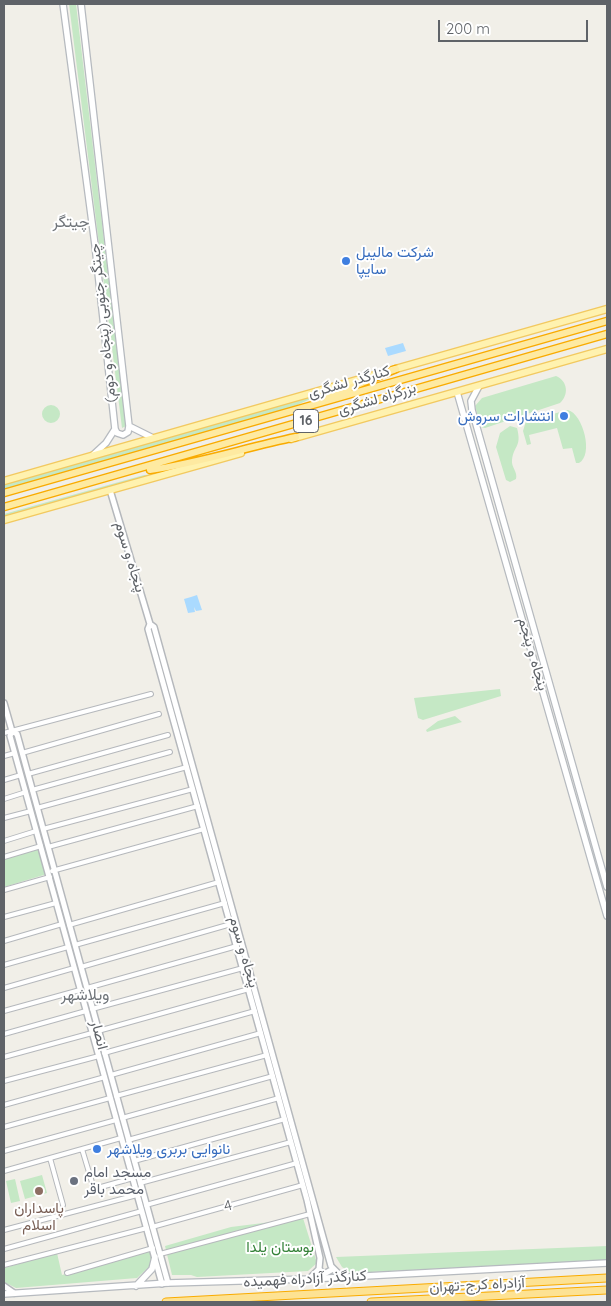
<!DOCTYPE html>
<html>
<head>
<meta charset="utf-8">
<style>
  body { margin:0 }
  #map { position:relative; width:611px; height:1306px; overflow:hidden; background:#f1efe8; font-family:Quicksand,sans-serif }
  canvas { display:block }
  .frame { position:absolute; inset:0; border:5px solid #5f6368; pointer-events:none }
  .scale { position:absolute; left:438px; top:20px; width:150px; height:22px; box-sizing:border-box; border:2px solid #5f6368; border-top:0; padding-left:6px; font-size:15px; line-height:18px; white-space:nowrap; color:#5f6368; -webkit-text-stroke:4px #fff; paint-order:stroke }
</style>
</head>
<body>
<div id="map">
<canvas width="611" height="1306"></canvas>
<div class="frame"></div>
<div class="scale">200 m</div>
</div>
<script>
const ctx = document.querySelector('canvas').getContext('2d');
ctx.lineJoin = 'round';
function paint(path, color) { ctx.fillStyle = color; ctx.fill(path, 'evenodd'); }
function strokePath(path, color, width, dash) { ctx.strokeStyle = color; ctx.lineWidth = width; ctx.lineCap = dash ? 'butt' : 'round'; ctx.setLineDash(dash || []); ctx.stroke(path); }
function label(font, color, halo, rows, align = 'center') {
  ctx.font = font + ' Quicksand,Vazirmatn,sans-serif'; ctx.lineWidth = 4; ctx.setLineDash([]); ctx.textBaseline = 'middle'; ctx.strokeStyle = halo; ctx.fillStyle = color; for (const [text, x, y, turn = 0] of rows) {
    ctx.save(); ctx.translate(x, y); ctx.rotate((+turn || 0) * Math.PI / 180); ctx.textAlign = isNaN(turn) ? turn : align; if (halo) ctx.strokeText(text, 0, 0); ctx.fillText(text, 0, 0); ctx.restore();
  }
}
paint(new Path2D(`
  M 69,4 L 76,4 L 126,426 L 122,428 Z
  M 556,376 C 568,381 569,395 560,403 L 485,428 L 481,427 L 475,406 L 482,398 Z
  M 324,393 L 288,409 L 4,490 L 4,484 Z
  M42 414a9 9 0 1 1 18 0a9 9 0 1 1-18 0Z
  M 568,410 C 583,414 594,455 579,463 L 576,463 L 572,448 L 563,449 L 557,428 L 529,435 L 531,444 L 527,445 L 523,431 L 526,421 Z
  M 510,426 L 517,428 C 522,447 514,445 512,460 C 511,467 518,472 516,479 L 510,482 L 506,480 L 496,447 L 500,433 Z
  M 158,474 L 4,518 L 4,514 L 144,475 Z
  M 500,689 L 501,696 L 423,720 L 418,718 L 414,698 Z
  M 455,716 L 462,722 L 427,732 L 426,730 L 438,721 Z
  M 39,848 L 47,874 L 4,887 L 4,858 Z
  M 42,1175 L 47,1193 L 25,1199 L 20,1181 Z
  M 15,1179 L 20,1201 L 11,1203 L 6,1181 Z
  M 303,1218 L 317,1263 L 308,1271 L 197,1277 L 191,1275 L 172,1275 L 165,1246 L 231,1227 Z
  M 607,1246 L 607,1260 L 351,1273 L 342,1267 L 336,1257 Z
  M 151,1250 L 152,1264 L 137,1278 L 16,1288 L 4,1282 L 4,1268 L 57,1253 L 62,1275 Z`), '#c5e8c5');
paint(new Path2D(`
  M 403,343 L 406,351 L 388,356 L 385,348 Z
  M 197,595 L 202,610 L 196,611 L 194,607 L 195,612 L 188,613 L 184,599 L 191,597 L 193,605 L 191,597 Z`), '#aadaff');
const minor = new Path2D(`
  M 4,733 L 151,694
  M 22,753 L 159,714
  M 4,756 L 15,753
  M 28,774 L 168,735
  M 4,780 L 21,775
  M 32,790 L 170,752
  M 4,799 L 26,792
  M 37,808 L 187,767
  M 4,818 L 31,811
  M 43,829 L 193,789
  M 4,841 L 36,831
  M 48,847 L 198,806
  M 4,857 L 41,846
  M 52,871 L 204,829
  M 4,890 L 50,877
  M 4,917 L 56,903
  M 69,925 L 219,882
  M 4,941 L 62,924
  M 75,945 L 225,903
  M 4,965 L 68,947
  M 81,967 L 231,924
  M 4,988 L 74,968
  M 87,988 L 237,946
  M 92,1009 L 243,968
  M 4,1011 L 80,990
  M 98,1031 L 249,989
  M 4,1034 L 86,1011
  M 104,1053 L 255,1011
  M 4,1057 L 92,1033
  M 111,1075 L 261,1033
  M 4,1081 L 99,1056
  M 116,1096 L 267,1055
  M 4,1105 L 105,1077
  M 122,1118 L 273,1076
  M 4,1127 L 110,1098
  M 128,1140 L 279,1098
  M 82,1149 L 94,1189 L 133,1178
  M 4,1151 L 116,1120
  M 50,1158 L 63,1205
  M 134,1161 L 285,1119
  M 4,1171 L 121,1138
  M 140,1183 L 291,1142
  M 146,1205 L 297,1163
  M 152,1227 L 303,1185
  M 4,1230 L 137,1195
  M 4,1249 L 142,1211
  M 160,1254 L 310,1214
  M 4,1265 L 147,1228
  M 67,1273 L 153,1248`);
const tertiary = new Path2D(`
  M 110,490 L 150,624 L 154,627 L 331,1266 L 342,1277
  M 150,624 L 148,629 L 307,1200 L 320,1258 L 319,1269 L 309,1279
  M 4,703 L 12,731 L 10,736 L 162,1284
  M 12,731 L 17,734 L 168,1283
  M 319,1269 L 324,1274 L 333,1269
  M 4,1286 L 14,1293`);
const secondary = new Path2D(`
  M 63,4 L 95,245 L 115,429 L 106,443 L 93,455
  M 81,4 L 129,426 L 128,432 L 123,435 L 117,433 L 115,429
  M 479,386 L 471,401 L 472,410 L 607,887
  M 457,392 L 607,916
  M 129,426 L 153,438
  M 136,1286 L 152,1269 L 155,1257
  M 4,1294 L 168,1283 L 309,1279 L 607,1263`);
const primary = new Path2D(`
  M 392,370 L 607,309
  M 291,439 L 607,349
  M 4,481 L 378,374
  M 4,520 L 241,453`);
const trunk = new Path2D(`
  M 323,399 L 396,369
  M 150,470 C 199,463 247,447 296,437
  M 4,493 L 607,321
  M 4,507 L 607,334`);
const motorway = new Path2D(`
  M 166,1302 L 607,1278
  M 371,1302 L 607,1290`);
strokePath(minor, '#b5b8bc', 6);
strokePath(tertiary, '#b5b8bc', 8);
strokePath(secondary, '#b6babf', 8);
strokePath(primary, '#f2c960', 9);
strokePath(trunk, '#f9ab00', 9);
strokePath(motorway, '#f9ab00', 9);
strokePath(minor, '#fff', 4);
strokePath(tertiary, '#fff', 5);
strokePath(secondary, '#fff', 5.5);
strokePath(primary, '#fff2af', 6);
strokePath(trunk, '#feeaa1', 6);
strokePath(motorway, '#fde293', 7);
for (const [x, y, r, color] of [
  [346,261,5,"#3f7fe0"],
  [564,416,5,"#3f7fe0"],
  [97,1149,5,"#3f7fe0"],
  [74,1181,5,"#6b7280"],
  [39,1191,5,"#8d6e63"]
]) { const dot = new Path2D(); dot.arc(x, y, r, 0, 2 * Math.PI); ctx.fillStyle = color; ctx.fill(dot); strokePath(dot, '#fff', 2); }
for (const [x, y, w] of [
  [306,421,25]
]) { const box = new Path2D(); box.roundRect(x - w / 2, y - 11.5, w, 23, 4); ctx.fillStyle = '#fff'; ctx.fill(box); strokePath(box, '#5f6368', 1); }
label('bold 14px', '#5f6368', null, [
  ["16",306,421]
]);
label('15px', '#366cbe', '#fff', [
  ["شرکت مالیبل",356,252],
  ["سایپا",356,269],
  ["انتشارات سروش",554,416,"right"],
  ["نانوایی بربری ویلاشهر",107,1149]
], 'left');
label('15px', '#5f6368', '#fff', [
  ["چیتگر جنوبی (پنجاه و دوم)",103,323,-96],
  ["کنارگذر لشگری",349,382,-16],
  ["بزرگراه لشگری",377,399,-17],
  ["پنجاه و سوم",130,557,73],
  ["پنجاه و پنجم",533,654,74],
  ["پنجاه و سوم",244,952,74],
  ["انصار",99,1035,75],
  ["4",228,1206,-16],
  ["کنارگذر آزادراه فهمیده",305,1279,-3],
  ["آزادراه کرج-تهران",477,1285,-3]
]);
label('15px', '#5b616d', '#fff', [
  ["مسجد امام",84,1172],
  ["محمد باقر",84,1189]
], 'left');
label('15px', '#785e54', '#fff', [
  ["پاسداران",39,1208],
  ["اسلام",39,1225]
]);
label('15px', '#348238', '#fff', [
  ["بوستان یلدا",280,1247]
]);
label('16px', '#70757a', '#fff', [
  ["چیتگر",71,222],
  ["ویلاشهر",85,995]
]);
</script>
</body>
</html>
